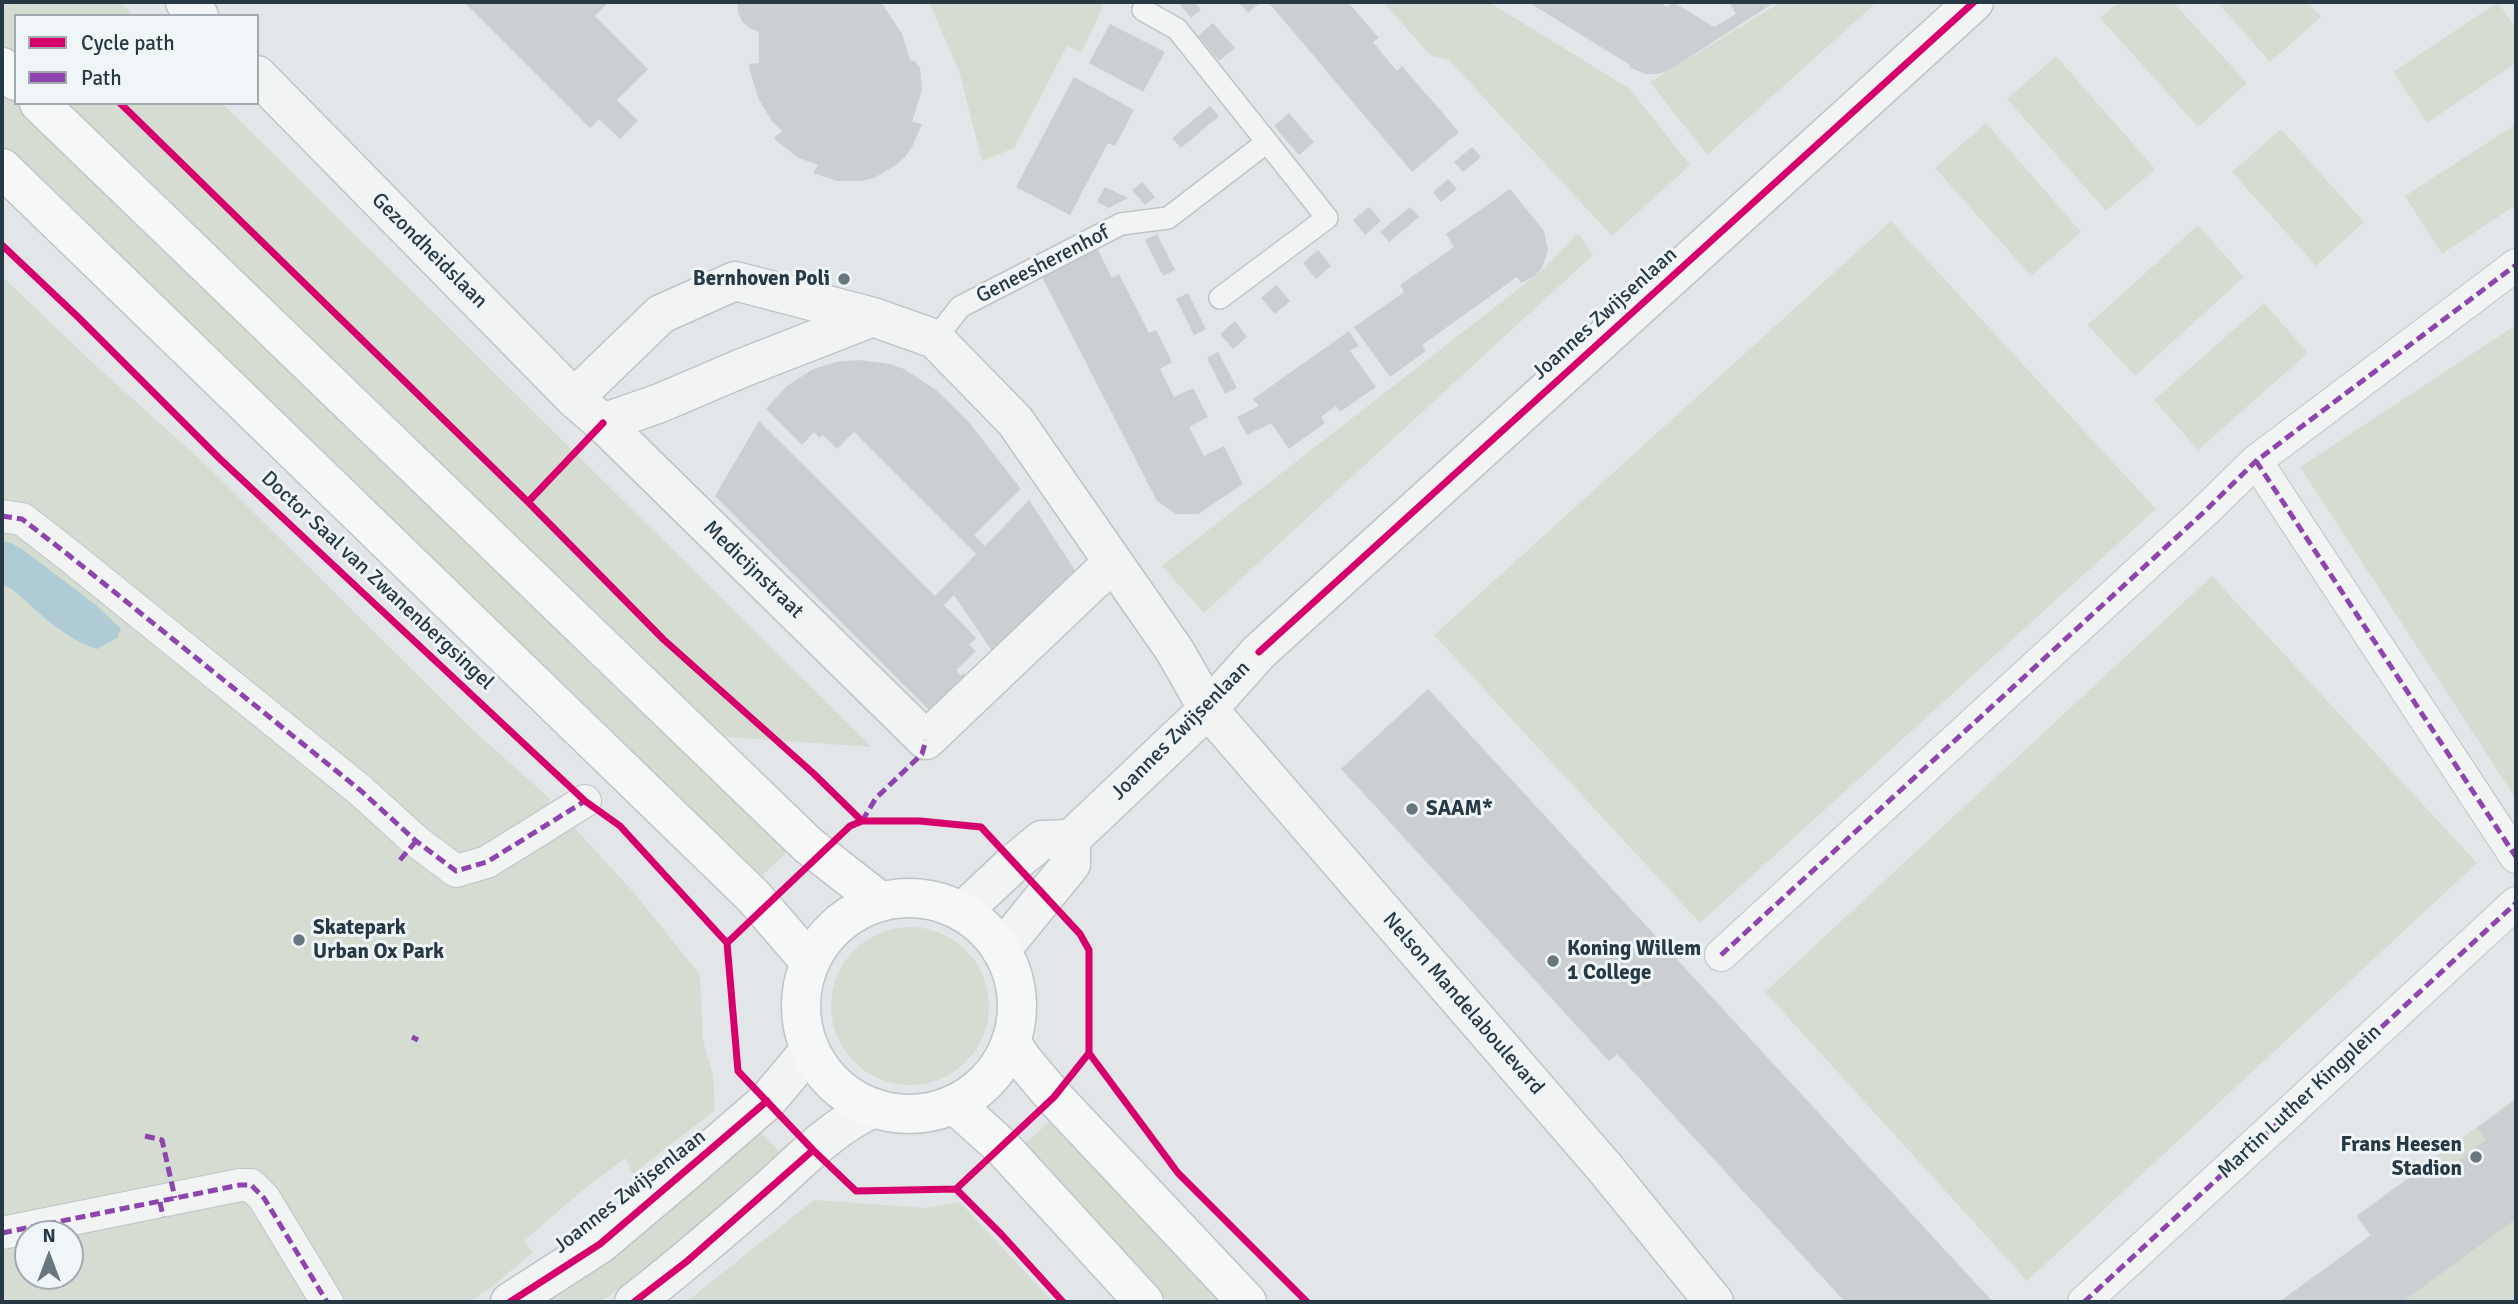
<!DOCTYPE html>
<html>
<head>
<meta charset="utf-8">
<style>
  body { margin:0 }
  #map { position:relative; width:2518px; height:1304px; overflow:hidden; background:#e2e6e8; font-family:Signika,sans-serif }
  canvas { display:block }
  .frame { position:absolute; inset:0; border:4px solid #273944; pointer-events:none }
  .legend { position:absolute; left:14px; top:14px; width:245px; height:91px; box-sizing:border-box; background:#f0f5f8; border:2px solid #a0aab0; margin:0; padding:9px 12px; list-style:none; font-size:21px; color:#273944 }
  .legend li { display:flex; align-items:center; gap:14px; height:35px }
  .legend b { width:35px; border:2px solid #a0aab0 }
  .north { position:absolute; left:14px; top:1220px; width:70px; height:70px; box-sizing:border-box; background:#f0f5f8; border:2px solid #a0aab0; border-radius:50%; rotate:0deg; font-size:19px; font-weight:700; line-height:28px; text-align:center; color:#273944 }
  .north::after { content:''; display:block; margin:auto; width:24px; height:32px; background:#68767d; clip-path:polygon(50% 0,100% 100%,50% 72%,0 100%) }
</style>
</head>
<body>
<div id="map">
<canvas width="2518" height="1304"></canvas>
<div class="frame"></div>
<ul class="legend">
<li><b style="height:9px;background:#d6006c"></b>Cycle path</li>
<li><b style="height:9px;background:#8e44ad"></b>Path</li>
</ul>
<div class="north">N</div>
</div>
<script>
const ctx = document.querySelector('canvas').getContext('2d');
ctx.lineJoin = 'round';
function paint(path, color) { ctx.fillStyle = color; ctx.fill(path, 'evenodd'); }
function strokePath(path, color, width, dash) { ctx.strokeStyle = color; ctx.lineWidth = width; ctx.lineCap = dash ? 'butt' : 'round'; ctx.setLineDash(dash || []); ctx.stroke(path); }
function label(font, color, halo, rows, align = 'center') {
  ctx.font = font + ' Signika,sans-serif'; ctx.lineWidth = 6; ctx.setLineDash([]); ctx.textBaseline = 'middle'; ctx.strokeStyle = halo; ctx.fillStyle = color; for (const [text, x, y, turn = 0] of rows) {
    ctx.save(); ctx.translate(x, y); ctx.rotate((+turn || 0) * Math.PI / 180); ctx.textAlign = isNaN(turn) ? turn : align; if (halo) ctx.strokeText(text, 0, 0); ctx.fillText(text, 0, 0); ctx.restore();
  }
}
paint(new Path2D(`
  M 2,2 L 120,2 L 134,16 L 16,16 L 16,58 L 2,45 Z
  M 929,2 L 1105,2 L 1082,52 L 1067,46 L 1014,148 L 982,161 L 959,71 Z
  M 1383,2 L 1489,2 L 1630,89 L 1690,165 L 1612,236 L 1449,60 L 1431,56 Z
  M 1781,2 L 1877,2 L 1707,155 L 1650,82 Z
  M 2119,2 L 2173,2 L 2247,83 L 2198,127 L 2100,18 Z
  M 2217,2 L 2308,2 L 2321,17 L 2270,62 Z
  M 2498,2 L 2516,29 L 2516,63 L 2427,123 L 2393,72 Z
  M 2056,56 L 2155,169 L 2106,211 L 2007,99 Z
  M 2,83 L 16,96 L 16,103 L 23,103 L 793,847 L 756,881 L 2,151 Z
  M 63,103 L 222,103 L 872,747 L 726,737 Z
  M 1986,123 L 2081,232 L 2031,276 L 1935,168 Z
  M 2516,124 L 2516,205 L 2442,254 L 2405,196 Z
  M 2281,129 L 2364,222 L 2316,266 L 2232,172 Z
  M 1891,221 L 2156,509 L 1700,923 L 1434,635 Z
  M 2198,225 L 2244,277 L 2135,376 L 2088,325 Z
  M 1578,233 L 1593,255 L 1204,613 L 1162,566 L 1540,272 Z
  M 2,276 L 94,364 L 204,463 L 472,729 L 548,797 L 556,810 L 546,817 L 563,833 L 574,827 L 635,894 L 700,975 L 703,1040 L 713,1075 L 715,1110 L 633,1174 L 625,1158 L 582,1191 L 524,1241 L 533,1252 L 492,1287 L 469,1302 L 2,1302 ZM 28,1234 L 70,1234 L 70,1276 L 28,1276 Z
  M 2264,303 L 2308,353 L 2198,450 L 2154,400 Z
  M 2516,325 L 2516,799 L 2300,467 Z
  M 2212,576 L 2477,863 L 2027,1281 L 1765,992 Z
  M831 1006a79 79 0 1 1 158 0a79 79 0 1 1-158 0Z
  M 2516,1098 L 2516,1302 L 2280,1302 L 2370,1236 L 2356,1216 Z
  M 1055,1117 L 1223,1302 L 1168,1302 L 1023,1145 Z
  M 756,1127 L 786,1158 L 761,1179 L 601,1302 L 539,1302 Z
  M 814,1200 L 927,1208 L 960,1202 L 1053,1302 L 686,1302 Z`), '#d5ddd3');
paint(new Path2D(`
  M 2,541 L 13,544 L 22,549 L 96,605 L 121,629 L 117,638 L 97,649 C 64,639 38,611 13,590 L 2,584 Z`), '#aecbd6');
paint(new Path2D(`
  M 464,2 L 609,2 L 595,16 L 648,69 L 617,100 L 638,121 L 620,139 L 599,119 L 590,128 Z
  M 738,2 L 881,2 L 902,34 L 910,60 L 915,61 L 920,68 L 922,90 L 912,122 L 922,124 L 912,147 L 905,157 L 896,165 L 874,178 L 861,181 L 837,181 L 813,173 L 818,165 L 799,158 L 779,143 L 774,138 L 782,131 L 772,121 L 759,100 L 750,71 L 749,64 L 759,63 L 759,32 L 749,28 L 742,21 L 738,13 Z
  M 1178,2 L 1195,2 L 1201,10 L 1191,18 Z
  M 1239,2 L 1261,2 L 1248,13 Z
  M 1268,2 L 1348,2 L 1379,38 L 1373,42 L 1385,57 L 1397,71 L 1402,66 L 1459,132 L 1412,172 Z
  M 1528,2 L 1659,2 L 1667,7 L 1673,2 L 1714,27 L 1736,14 L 1729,2 L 1775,2 L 1668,71 L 1656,74 L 1646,74 L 1629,67 L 1630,65 Z
  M 1213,23 L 1235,48 L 1219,61 L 1198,36 Z
  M 1110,24 L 1165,52 L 1143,92 L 1089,63 Z
  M 1074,77 L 1134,110 L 1115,146 L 1108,143 L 1070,215 L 1016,187 Z
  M 1210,106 L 1219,116 L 1181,148 L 1172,138 Z
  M 1289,113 L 1314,142 L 1299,155 L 1274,126 Z
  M 1472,147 L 1481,157 L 1463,172 L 1454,162 Z
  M 1448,179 L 1457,189 L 1441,202 L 1433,192 Z
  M 1142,182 L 1155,197 L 1145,205 L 1132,190 Z
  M 1105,187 L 1128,198 L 1109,208 L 1097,202 Z
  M 1510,189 L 1544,231 L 1548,250 L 1542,268 L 1535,276 L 1521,283 L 1517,277 L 1422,345 L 1426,351 L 1390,377 L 1354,327 L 1404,292 L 1400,285 L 1454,247 L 1446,234 Z
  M 1369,207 L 1381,221 L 1365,235 L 1353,220 Z
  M 1410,207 L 1419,217 L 1389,242 L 1380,232 Z
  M 1157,234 L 1175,270 L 1163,276 L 1145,240 Z
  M 1097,248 L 1112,278 L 1119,274 L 1149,333 L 1156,330 L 1172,362 L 1160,369 L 1174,397 L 1193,388 L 1208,417 L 1189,427 L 1204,456 L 1224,446 L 1243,484 L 1198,514 L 1176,514 L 1157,501 L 1042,277 Z
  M 1318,250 L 1331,266 L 1316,279 L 1303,263 Z
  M 1276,285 L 1290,301 L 1275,314 L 1261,298 Z
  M 1188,293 L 1206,329 L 1194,335 L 1176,299 Z
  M 1235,321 L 1247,337 L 1233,349 L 1220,334 Z
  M 1349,331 L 1359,346 L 1350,351 L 1376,387 L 1340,412 L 1336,406 L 1321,417 L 1325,423 L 1289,449 L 1271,423 L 1247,435 L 1237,417 L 1259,406 L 1253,399 Z
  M 1218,352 L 1237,388 L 1225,394 L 1207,358 Z
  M 859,360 L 890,364 L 904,369 L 936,390 L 968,421 L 1021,489 L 974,535 L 985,546 L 1029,500 L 1080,578 L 994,654 L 954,595 L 944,605 L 976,638 L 969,645 L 976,651 L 956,670 L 961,676 L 963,673 L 966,677 L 931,712 L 715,496 L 759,421 L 935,596 L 976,554 L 854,432 L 837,449 L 823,435 L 819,438 L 814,432 L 802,445 L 766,409 L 787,386 L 813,369 L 836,362 Z
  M 1428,689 L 1709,994 L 1993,1302 L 1845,1302 L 1617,1054 L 1609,1061 L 1341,769 Z
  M 2516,1100 L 2516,1219 L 2402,1302 L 2279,1302 L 2371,1235 L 2357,1216 L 2434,1160 L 2443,1172 L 2486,1140 L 2477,1128 Z`), '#cbcfd1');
const service = new Path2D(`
  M 1220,298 L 1327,218 L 1267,142
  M 935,339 L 960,307 L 1121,224 L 1168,218 L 1267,142 L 1177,29 L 1143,10`);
const pedestrian = new Path2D(`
  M 2256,461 L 2516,857
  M 2,516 L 22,519 L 66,553 L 360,790 L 416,841 L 456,871 L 487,862 L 585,801
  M 1721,955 L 2204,512 L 2256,461 L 2516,265
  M 2,1233 L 240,1185 L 251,1185 L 264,1198 L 327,1302
  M 2084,1302 L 2516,903`);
const minor = new Path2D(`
  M 185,2 L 199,16
  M 257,75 L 574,398 L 603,423 L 926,740 L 1113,562
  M 574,398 L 661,314 L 735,281 L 873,317 L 935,339 L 1015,421 L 1175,651 L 1208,709 L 1605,1168 L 1714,1302
  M 603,423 L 660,403 L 742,368 L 873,317
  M 962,912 L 1014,863 L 1042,840 L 1071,839 L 1208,709 L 1259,652 L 1974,2
  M 1001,950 L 1071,864 L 1071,839`);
const tertiary = new Path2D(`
  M 510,1302 L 600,1244 L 683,1174 L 767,1101 L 810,1050
  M 634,1302 C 680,1267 723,1229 767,1191 C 800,1161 833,1126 874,1108`);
const secondary = new Path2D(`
  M 2,67 L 16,81
  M 39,103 L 808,845 L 881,902
  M 2,168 L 753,896 L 810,962
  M801 1006a108 108 0 1 1 216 0a108 108 0 1 1-216 0Z
  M 1011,1042 L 1022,1059 L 1054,1097 L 1247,1302
  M 954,1104 L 1002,1147 L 1144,1302`);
strokePath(service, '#c0c4c6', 24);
strokePath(pedestrian, '#c0c4c6', 34);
strokePath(minor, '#c0c4c6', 41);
strokePath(tertiary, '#c0c4c6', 41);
strokePath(secondary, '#c0c4c6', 41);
strokePath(service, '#f2f4f4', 21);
strokePath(pedestrian, '#f2f4f4', 32);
strokePath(minor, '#f2f4f4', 38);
strokePath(tertiary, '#f2f4f4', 38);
strokePath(secondary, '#f6f7f7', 38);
strokePath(new Path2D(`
  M 2256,461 L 2516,857
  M 2,516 L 22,519 L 66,553 L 360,790 L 416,841 L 456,871 L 487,862 L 585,801
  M 862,821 L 876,798 L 922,754 L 926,740
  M 400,860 L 416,841
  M 1721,955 L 2204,512 L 2256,461 L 2516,265
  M 412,1037 L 418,1040
  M 145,1136 L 162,1140 L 175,1198
  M 160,1202 L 163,1217
  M 2,1233 L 240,1185 L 251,1185 L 264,1198 L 327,1302
  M 2084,1302 L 2516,903`), '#8e44ad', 5, [10, 5]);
strokePath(new Path2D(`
  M 120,103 L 528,502 L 663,639 L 813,773 L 862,821
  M 2,245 L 78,317 L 220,459 L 585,801 L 620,826 L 727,943
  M 528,502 L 603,423
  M 1259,652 L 1974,2
  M 862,821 L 920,821 L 981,827 L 1080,934 L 1089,950 L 1089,1053 L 1054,1097 L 956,1189 L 856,1191 L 813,1150 L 738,1071 L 727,943 L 850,826 Z
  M 1089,1053 L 1178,1173 L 1307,1302
  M 956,1189 L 1002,1235 L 1063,1302
  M 510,1302 L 600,1244 L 767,1101
  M 634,1302 L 686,1262 L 813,1150`), '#d6006c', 7);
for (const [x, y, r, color] of [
  [844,279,7,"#68767d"],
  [1412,809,7,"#68767d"],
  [299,940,7,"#68767d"],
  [1553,961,7,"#68767d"],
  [2476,1157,7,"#68767d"]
]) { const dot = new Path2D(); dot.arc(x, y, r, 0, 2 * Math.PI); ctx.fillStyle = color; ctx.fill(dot); strokePath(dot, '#f0f5f8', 2.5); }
label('21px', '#273944', '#f0f5f8', [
  ["Gezondheidslaan",429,251,45],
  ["Geneesherenhof",1043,265,-27],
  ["Joannes Zwijsenlaan",1605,314,-42],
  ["Medicijnstraat",753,570,44],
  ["Doctor Saal van Zwanenbergsingel",377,581,43],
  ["Joannes Zwijsenlaan",1181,731,-45],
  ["Nelson Mandelaboulevard",1463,1004,49],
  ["Martin Luther Kingplein",2300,1102,-43],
  ["Joannes Zwijsenlaan",630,1192,-38]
]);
label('bold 21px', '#273944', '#f0f5f8', [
  ["Bernhoven Poli",830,279,"right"],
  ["SAAM*",1426,809],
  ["Skatepark",313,928],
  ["Urban Ox Park",313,952],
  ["Koning Willem",1567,949],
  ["1 College",1567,973],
  ["Frans Heesen",2462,1145,"right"],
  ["Stadion",2462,1169,"right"]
], 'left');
</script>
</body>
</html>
